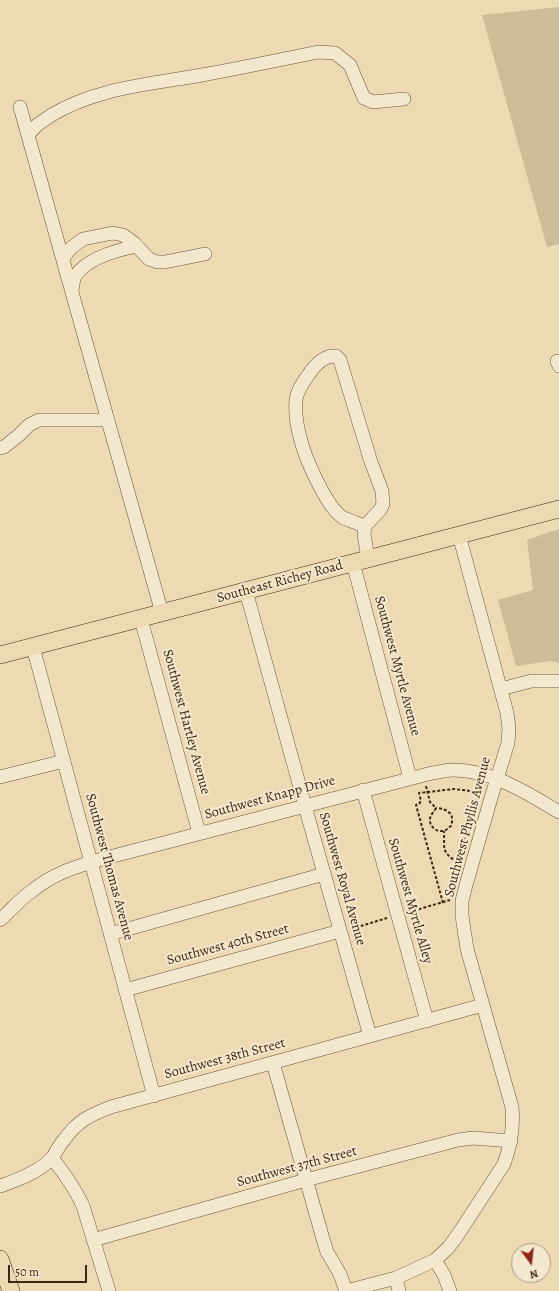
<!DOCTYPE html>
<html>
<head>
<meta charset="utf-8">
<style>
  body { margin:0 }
  #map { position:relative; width:559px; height:1291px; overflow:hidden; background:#eddab2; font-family:Alegreya,serif }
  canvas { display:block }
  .north { position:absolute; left:511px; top:1243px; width:40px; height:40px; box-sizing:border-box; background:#f3e7cd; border:1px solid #ab9b83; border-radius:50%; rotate:165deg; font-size:11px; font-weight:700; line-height:16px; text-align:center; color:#3e2814 }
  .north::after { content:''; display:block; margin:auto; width:14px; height:18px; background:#8f2418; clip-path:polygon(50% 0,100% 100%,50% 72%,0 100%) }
  .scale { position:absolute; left:8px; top:1265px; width:79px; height:18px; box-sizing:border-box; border:2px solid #3e2814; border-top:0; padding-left:5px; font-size:12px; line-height:14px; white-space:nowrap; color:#3e2814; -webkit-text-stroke:3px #f3e7cd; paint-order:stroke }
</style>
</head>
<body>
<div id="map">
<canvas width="559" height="1291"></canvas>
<div class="north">N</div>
<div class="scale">50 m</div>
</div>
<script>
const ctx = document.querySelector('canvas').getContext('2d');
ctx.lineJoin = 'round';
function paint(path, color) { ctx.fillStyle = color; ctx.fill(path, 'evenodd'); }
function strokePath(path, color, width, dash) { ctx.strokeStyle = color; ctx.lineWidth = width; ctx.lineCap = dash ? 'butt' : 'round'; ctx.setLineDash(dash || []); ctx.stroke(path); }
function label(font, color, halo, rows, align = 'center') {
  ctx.font = font + ' Alegreya,serif'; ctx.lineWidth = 4; ctx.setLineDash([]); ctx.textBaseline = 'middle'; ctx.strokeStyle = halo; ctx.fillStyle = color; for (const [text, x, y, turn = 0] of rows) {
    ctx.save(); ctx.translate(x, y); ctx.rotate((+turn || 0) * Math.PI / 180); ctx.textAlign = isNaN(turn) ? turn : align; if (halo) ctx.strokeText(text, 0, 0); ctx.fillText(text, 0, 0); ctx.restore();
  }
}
paint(new Path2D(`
  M 559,7 L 559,244 L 547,247 L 482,15 Z
  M 559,529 L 559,663 L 551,661 L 516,666 L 498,600 L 533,590 L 527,540 Z`), '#cfbc97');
const minor = new Path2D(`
  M 20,107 L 162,613
  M 28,136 C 35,125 40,123 50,116 C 95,88 151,84 202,75 C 241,68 279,60 318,52 L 335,53 L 350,65 L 364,98 L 373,102 L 404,99
  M 63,258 L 71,248 L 83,239 L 113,233 L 123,235 L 134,243 L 149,259 L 157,262 L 165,262 L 205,254
  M 72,290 C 73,285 73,279 76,275 C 88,258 117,250 137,246
  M 557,361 L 559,366
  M 0,448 L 4,447 L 19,435 L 29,425 L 39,420 L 108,420
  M 365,526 C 358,523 349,521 342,517 C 326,506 304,456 300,437 C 297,426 295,412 296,400 C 297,389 305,380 311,371 C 317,363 326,355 336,356 L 340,360 L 371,462 L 382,491 L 383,504 L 380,510 L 365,526 L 364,534 L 368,559
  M 353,563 L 410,778
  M 246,591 L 310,824 L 370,1036
  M 141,619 L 199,833
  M 33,647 L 154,1096
  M 501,689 L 531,681 L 559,681
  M 0,777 L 64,761
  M 363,790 L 427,1021
  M 0,920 C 11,910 20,899 32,891 C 52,874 77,866 102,859 L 432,773 C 439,772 446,770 453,770 C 492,770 527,793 559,812
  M 110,934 L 324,874
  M 125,990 L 340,931
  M 273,1063 L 323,1239 L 327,1252 L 340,1274 L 346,1291
  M 52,1158 C 64,1173 75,1188 83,1206 L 109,1291
  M 0,1186 C 18,1180 39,1172 52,1158 C 56,1153 59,1145 64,1140 C 77,1121 90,1115 111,1107 L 483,1005
  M 93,1240 L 306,1180 L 458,1140 L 473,1138 L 511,1141
  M 435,1260 L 444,1275 L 450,1291
  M 396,1278 L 399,1291
  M 346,1291 L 396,1278 L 435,1260 L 448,1248 L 457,1236 L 504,1164 C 511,1145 514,1128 512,1107 L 467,949 L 462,916 L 462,901 L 466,885 L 491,798 L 508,743 L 509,728 L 507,713 L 459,535`);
const major = new Path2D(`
  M 0,655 L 559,509
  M 0,1259 L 11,1291`);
strokePath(minor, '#6a543c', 14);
strokePath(major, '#3e2814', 18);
strokePath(new Path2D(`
  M 426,786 L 430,802 L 436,808 C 434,812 430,815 430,819 C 429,826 436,832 442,831 C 446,831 448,828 451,826 C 455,814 448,809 436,808
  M 450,896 L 457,862
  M 443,903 L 416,805 L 419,804 L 421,801 L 419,793 L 454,789 L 479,792 L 457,862 C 440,851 445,848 444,831
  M 409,912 L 450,900
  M 351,929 L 387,918`), '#3e2814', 2, [3, 2]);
strokePath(minor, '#f3e7cd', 13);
strokePath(major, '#eddab2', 17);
label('14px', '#3e2814', '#f3e7cd', [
  ["Southeast Richey Road",280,582,-15],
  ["Southwest Myrtle Avenue",397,666,75],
  ["Southwest Hartley Avenue",186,722,75],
  ["Southwest Knapp Drive",270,798,-15],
  ["Southwest Phyllis Avenue",468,827,-75],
  ["Southwest Thomas Avenue",109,867,75],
  ["Southwest Royal Avenue",342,879,74],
  ["Southwest Myrtle Alley",410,901,74],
  ["Southwest 40th Street",228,945,-15],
  ["Southwest 38th Street",225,1059,-15],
  ["Southwest 37th Street",297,1167,-15]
]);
</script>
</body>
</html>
